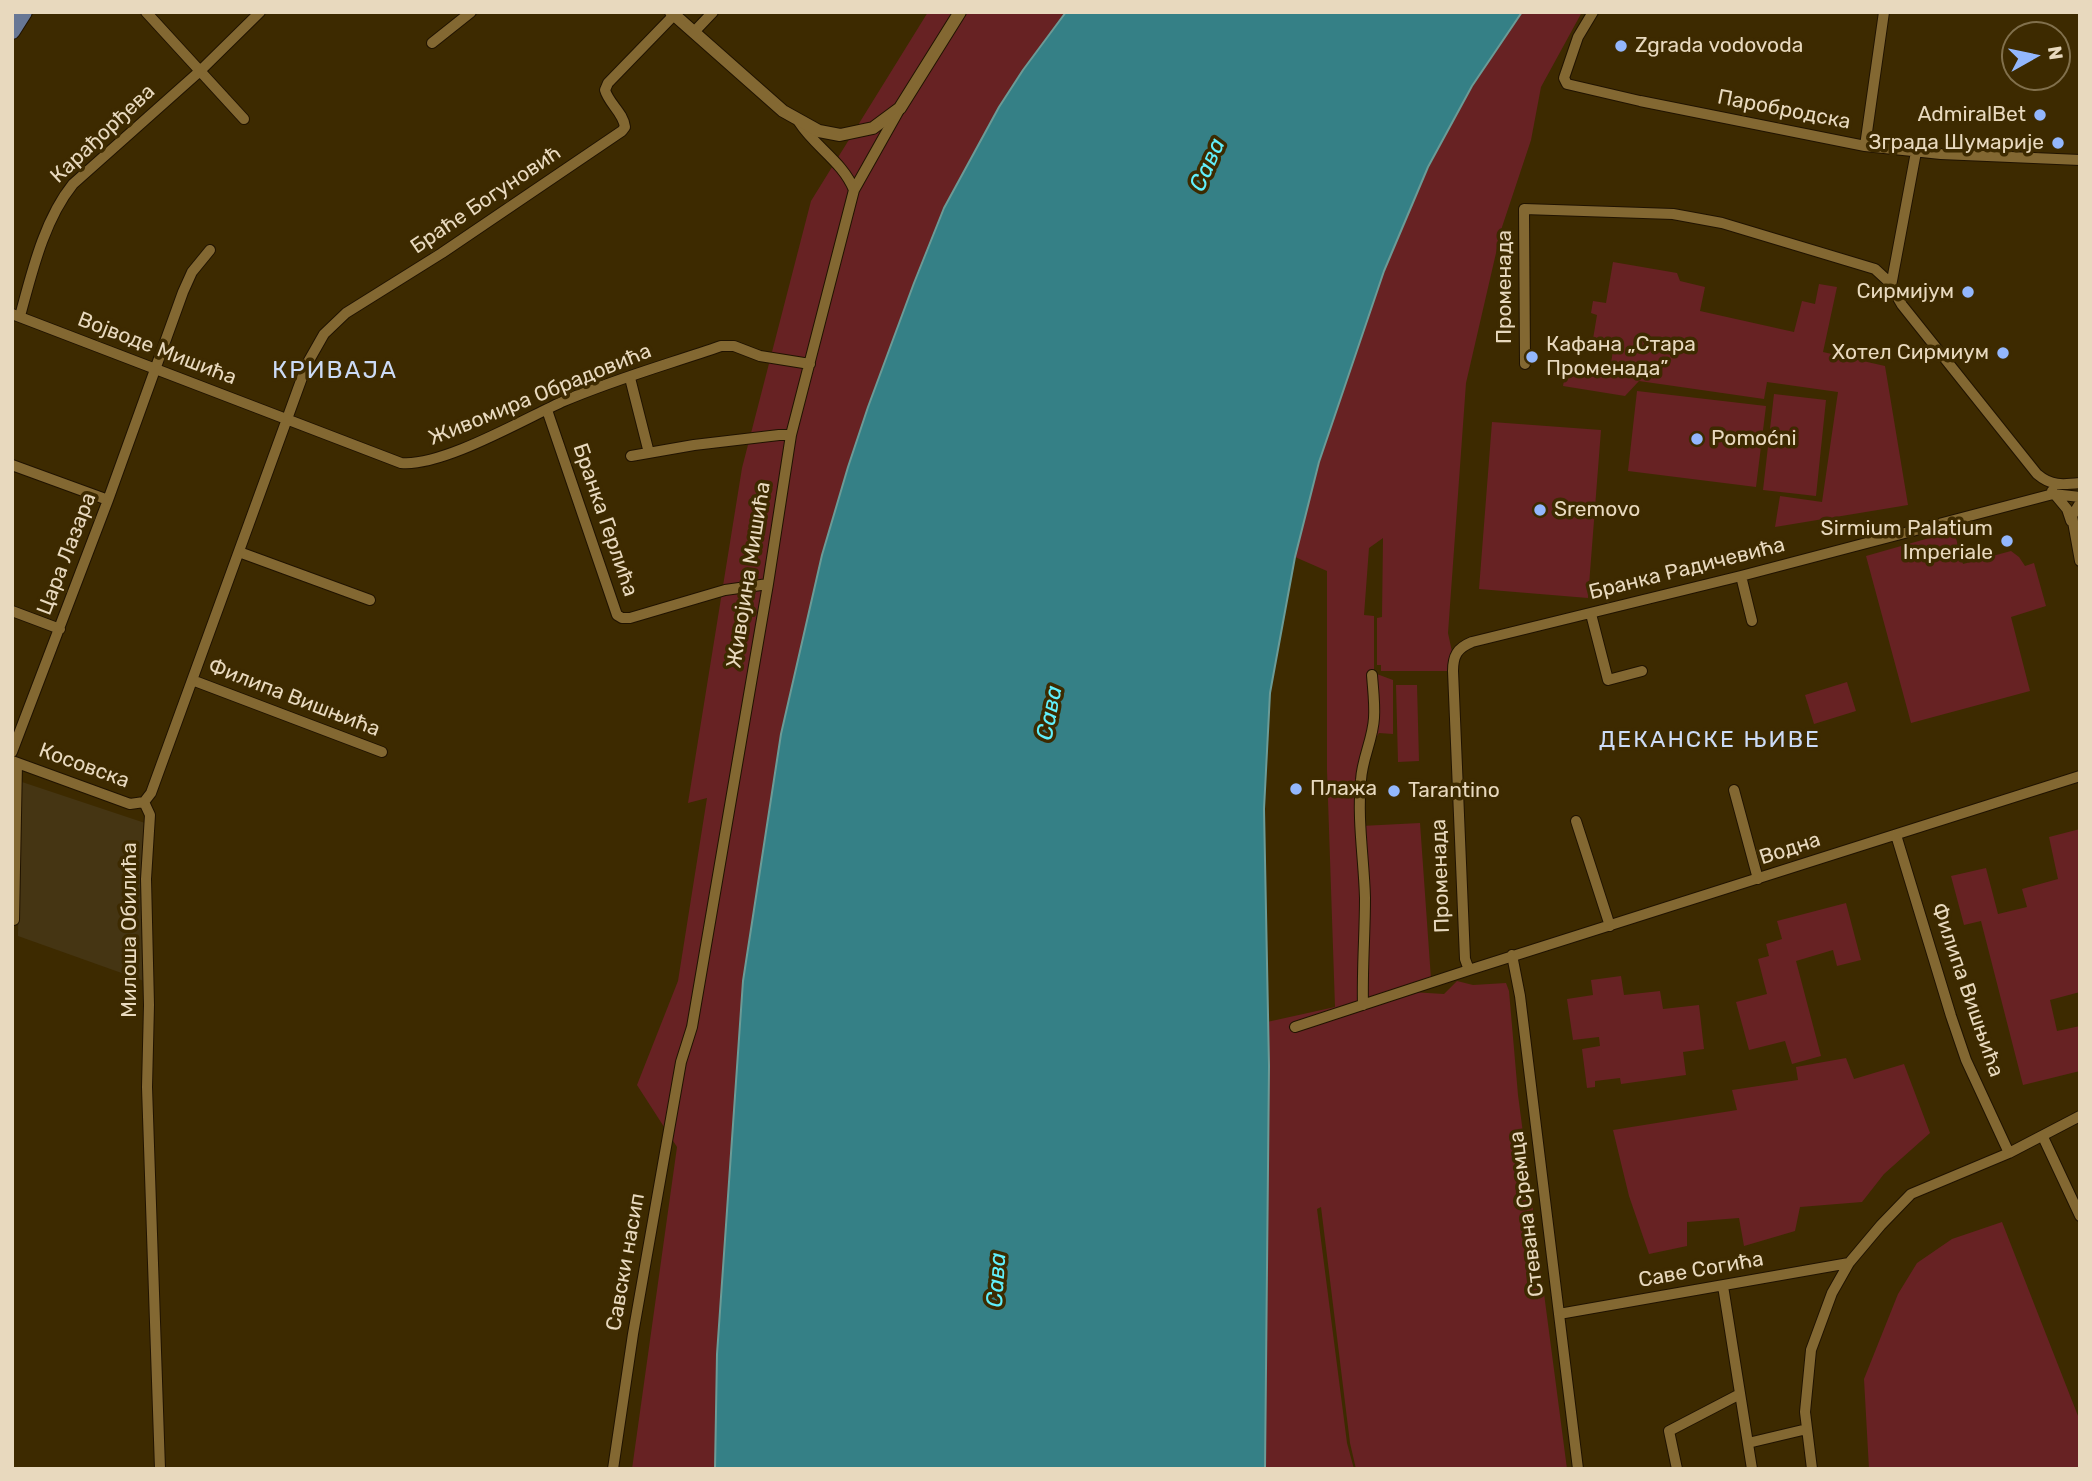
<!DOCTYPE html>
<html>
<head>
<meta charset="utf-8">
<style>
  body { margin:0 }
  #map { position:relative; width:2092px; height:1481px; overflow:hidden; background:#3d2a00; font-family:Rubik,sans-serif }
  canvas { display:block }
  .frame { position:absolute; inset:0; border:14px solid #e8d9be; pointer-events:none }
  .north { position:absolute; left:2001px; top:21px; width:70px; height:70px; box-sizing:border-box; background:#3d2a00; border:2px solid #81704c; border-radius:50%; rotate:81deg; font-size:19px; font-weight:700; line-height:28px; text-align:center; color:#e8d9be }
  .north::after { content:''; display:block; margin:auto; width:24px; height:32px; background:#93b7fd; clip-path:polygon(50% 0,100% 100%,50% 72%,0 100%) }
</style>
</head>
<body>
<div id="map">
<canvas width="2092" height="1481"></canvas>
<div class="frame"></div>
<div class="north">N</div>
</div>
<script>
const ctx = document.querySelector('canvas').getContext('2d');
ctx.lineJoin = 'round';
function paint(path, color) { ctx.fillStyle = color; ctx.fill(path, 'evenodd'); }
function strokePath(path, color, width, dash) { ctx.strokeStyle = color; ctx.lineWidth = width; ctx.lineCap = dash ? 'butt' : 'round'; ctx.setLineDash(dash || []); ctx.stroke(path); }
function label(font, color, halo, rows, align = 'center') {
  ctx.font = font + ' Rubik,sans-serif'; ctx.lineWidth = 7; ctx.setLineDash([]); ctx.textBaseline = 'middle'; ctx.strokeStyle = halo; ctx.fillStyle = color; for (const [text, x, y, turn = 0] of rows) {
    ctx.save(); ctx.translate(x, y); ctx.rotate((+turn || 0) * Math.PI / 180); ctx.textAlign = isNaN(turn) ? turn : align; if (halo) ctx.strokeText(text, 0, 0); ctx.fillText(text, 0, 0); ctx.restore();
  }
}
paint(new Path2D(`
  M 19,781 L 148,824 L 144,981 L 18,936 Z`), '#453513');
paint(new Path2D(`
  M 928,12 L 1066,12 L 1023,70 L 999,107 L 944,208 L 914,283 L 868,407 L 848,467 L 822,555 L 781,734 L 743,981 L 717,1354 L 715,1469 L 632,1469 L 677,1147 L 637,1085 L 678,981 L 707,798 L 688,803 L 742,468 L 811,201 Z
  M 1522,12 L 1582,12 L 1541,87 L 1531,140 L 1502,227 L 1466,383 L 1448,633 L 1455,666 L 1453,671 L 1381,671 L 1381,665 L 1377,665 L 1377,618 L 1382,617 L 1383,538 L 1369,548 L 1364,615 L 1374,616 L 1374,673 L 1393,680 L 1393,734 L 1379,733 L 1361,761 L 1361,826 L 1420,823 L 1431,979 L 1395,991 L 1444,994 L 1457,981 L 1473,985 L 1506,983 L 1509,991 L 1518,1095 L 1567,1469 L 1356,1469 L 1350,1443 L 1321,1207 L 1317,1209 L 1347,1443 L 1354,1469 L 1265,1469 L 1268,1233 L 1267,1022 L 1335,1007 L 1327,770 L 1327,571 L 1295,557 C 1342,367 1406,171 1522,12 Z
  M 1613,262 L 1677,273 L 1680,281 L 1705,287 L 1700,311 L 1794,332 L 1802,301 L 1815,304 L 1819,284 L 1837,287 L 1823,352 L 1885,366 L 1908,505 L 1775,527 L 1780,496 L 1822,502 L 1838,392 L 1767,382 L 1764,399 L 1639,381 L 1625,396 L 1563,386 L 1567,364 L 1610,371 L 1614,343 L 1593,339 L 1597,315 L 1591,313 L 1593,301 L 1606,303 Z
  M 1637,391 L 1766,406 L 1756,487 L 1628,471 Z
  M 1774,394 L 1826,400 L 1816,496 L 1763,490 Z
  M 1492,422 L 1601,430 L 1588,598 L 1479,589 Z
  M 1954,531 L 1963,564 L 2011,551 L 2019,557 L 2025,566 L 2034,563 L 2046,606 L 2011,617 L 2030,691 L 1911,723 L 1866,556 Z
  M 1847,682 L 1856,711 L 1814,724 L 1805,695 Z
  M 1396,685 L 1417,685 L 1419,761 L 1398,762 Z
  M 2080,829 L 2080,992 L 2050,1000 L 2057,1031 L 2080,1026 L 2080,1071 L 2023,1085 L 1981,921 L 1964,925 L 1951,876 L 1986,868 L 1998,914 L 2027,907 L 2022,889 L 2058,879 L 2049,837 Z
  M 1846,903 L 1861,960 L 1837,966 L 1833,950 L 1796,961 L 1821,1056 L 1792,1064 L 1785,1041 L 1749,1050 L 1736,1002 L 1767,994 L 1758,959 L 1769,956 L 1766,944 L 1782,939 L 1777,921 Z
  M 1621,976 L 1624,995 L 1660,991 L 1663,1009 L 1699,1005 L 1704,1049 L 1683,1052 L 1686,1075 L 1621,1084 L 1620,1078 L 1595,1081 L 1595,1087 L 1587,1088 L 1582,1049 L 1600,1046 L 1599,1037 L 1573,1040 L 1567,999 L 1593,995 L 1591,980 Z
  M 1846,1058 L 1854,1079 L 1904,1064 L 1930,1133 L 1884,1174 L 1862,1202 L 1800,1207 L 1795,1231 L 1744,1246 L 1739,1218 L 1687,1222 L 1687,1246 L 1649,1254 L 1629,1196 L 1613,1130 L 1737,1110 L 1732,1090 L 1798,1080 L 1796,1067 Z
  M 2002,1222 L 2080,1421 L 2080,1469 L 1869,1469 L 1864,1379 L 1898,1294 L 1917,1263 L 1952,1239 Z`), '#672223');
const water = new Path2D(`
  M 1066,12 L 1522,12 L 1472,86 L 1428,167 L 1384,271 L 1319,462 L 1295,557 L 1270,693 L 1264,809 L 1269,1066 L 1265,1469 L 715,1469 L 717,1354 L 743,981 L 781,734 L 822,555 L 848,467 L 868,407 L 914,283 L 944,208 L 999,107 L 1023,70 Z`);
paint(water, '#358086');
strokePath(water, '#6b9b97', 2);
const minor = new Path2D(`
  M 146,12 L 244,119
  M 1593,12 L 1578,37 L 1564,78 L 1567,84 L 1640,101 L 1865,146 L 1941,154 L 2080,160
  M 694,32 L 713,12
  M 432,43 L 471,12
  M 799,122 C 815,147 843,162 854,190
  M 1865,146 L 1884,12
  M 1891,286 L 1916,152
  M 12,314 L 401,463 C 442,467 524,419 564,401 C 615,379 669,364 721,346 L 734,346 L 760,356 L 810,364
  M 20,316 C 32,272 44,220 73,184 L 200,71 L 260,12
  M 1525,364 L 1524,209 L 1673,214 L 1722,223 L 1875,269 L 1888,281 L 1902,305 L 2037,474 C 2051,486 2062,485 2080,483
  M 630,378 L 649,453
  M 547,410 L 617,615 L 622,618 L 630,618 L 725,590 L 768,584
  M 631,456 L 694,445 L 779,435 L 791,435
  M 12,465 L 108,500
  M 2052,491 L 2067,509 L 2071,521
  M 2080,497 L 2053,494 L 1741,576 L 1472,642 C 1457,648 1453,656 1453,671 L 1465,959 L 1469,970 L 2080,776
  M 2080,503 L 2072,516 L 2080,561
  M 239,552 L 370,600
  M 1741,576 L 1752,621
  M 12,611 L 60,629
  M 1591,614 L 1608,680 L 1642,671
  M 192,680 L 382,752
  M 12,752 L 108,500 L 183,292 L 192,272 L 210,250
  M 12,761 L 130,804 L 144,802
  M 1734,790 L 1758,879
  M 144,802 L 151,793 L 307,364 L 324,334 L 346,313 L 442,253 L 622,131 L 625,127 C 623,112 609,104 605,90 L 608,83 L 674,15
  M 144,802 L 150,815 L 146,879 L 149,1005 L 147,1087 L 160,1469
  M 1576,821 L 1610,926
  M 1896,835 L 1951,1016 L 1966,1060 L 2009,1153
  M 14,920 L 17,763
  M 1512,955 L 1520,996 L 1578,1469
  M 1363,1005 C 1362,969 1365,934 1365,898 C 1364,859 1357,820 1361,780 C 1362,759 1373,739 1374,718 C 1375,704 1373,689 1372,675
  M 1295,1027 L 1469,970
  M 2043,1137 L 2080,1216
  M 1723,1286 L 1752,1469
  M 1559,1314 L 1849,1263
  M 1748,1443 L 1807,1429
  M 613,1469 L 633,1334 L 681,1062 L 692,1027 L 768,584 L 791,435 L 854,190 L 899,110
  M 1677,1469 L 1669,1431 L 1740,1394
  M 1812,1469 L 1805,1412 L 1811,1350 L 1832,1293 L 1849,1263 L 1881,1225 L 1911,1194 L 2009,1153 L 2080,1116`);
const tertiary = new Path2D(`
  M 671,12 L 783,111 L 819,131 L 840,135 L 873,128 L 900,108 L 960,12`);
const primary = new Path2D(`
  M 12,31 L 24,12`);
strokePath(minor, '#201300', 12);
strokePath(tertiary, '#201300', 14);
strokePath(primary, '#201300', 18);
strokePath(minor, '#836832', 10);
strokePath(tertiary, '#836832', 12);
strokePath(primary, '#677795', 16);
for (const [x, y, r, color] of [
  [1621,46,7,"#93b7fd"],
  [2040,115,7,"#93b7fd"],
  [2058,143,7,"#93b7fd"],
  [1968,292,7,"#93b7fd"],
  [2003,353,7,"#93b7fd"],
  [1532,357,7,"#93b7fd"],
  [1697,439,7,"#93b7fd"],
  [1540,510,7,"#93b7fd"],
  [2007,541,7,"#93b7fd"],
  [1296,789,7,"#93b7fd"],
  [1394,791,7,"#93b7fd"]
]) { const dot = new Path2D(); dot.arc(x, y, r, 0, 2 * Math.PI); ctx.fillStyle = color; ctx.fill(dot); strokePath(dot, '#3d2a00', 2.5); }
label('21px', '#e8d9be', '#3d2a00', [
  ["Zgrada vodovoda",1635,46],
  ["AdmiralBet",2026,115,"right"],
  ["Зграда Шумарије",2044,143,"right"],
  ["Сирмијум",1954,292,"right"],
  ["Кафана „Стара",1546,345],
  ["Променада”",1546,369],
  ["Хотел Сирмиум",1989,353,"right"],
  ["Pomoćni",1711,439],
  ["Sremovo",1554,510],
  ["Sirmium Palatium",1993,529,"right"],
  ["Imperiale",1993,553,"right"],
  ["Плажа",1310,789],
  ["Tarantino",1408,791]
], 'left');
label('21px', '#e8d9be', '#3d2a00', [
  ["Паробродска",1784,110,11],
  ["Карађорђева",103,134,-43],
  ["Браће Богуновић",486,200,-34],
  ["Променада",1505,287,-90],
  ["Војводе Мишића",157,349,21],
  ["Живомира Обрадовића",540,395,-22],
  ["Бранка Герлића",605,520,71],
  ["Цара Лазара",67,554,-69],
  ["Бранка Радичевића",1687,569,-14],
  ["Живојина Мишића",749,575,-81],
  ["Филипа Вишњића",294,698,21],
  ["Косовска",84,766,20],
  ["Водна",1790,849,-18],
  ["Променада",1441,876,-92],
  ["Милоша Обилића",130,930,-90],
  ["Филипа Вишњића",1967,990,71],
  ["Стевана Сремца",1527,1214,-97],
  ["Савски насип",626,1262,-80],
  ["Саве Согића",1701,1270,-10]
]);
label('italic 23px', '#61f0fc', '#3d2a00', [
  ["Сава",1208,165,-66],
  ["Сава",1050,713,-79],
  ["Сава",997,1280,-86]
]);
ctx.letterSpacing = '2px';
label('23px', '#ccdbf6', '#3d2a00', [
  ["ДЕКАНСКЕ ЊИВЕ",1710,740]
]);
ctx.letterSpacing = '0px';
ctx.letterSpacing = '2px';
label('24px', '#ccdbf6', '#3d2a00', [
  ["КРИВАЈА",335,371]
]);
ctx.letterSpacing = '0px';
</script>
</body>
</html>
